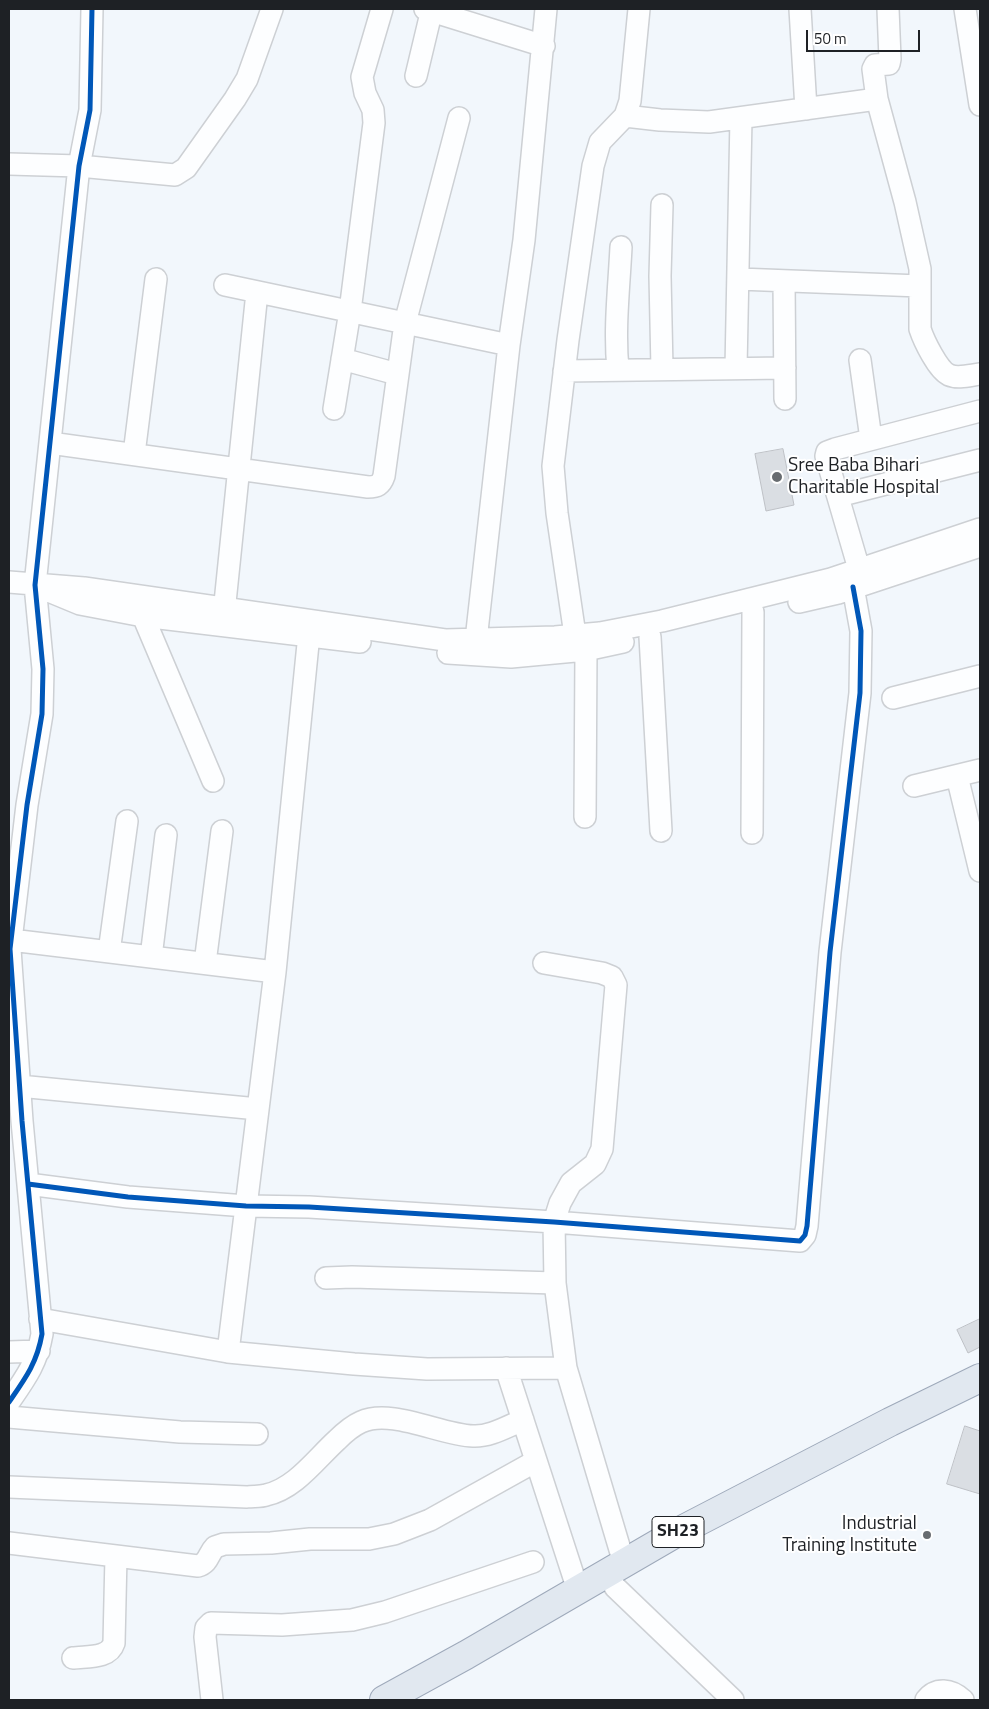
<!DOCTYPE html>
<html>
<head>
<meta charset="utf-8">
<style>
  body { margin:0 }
  #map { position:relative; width:989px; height:1709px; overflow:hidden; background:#f2f7fc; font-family:"Titillium Web",sans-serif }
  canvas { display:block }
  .frame { position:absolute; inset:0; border:10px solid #1e2125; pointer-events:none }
  .scale { position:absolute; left:806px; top:30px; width:114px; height:22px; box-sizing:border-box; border:2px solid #1e2125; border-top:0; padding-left:6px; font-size:15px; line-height:18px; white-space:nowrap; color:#1e2125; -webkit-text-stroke:4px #fff; paint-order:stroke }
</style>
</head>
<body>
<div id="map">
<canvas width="989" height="1709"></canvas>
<div class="frame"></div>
<div class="scale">50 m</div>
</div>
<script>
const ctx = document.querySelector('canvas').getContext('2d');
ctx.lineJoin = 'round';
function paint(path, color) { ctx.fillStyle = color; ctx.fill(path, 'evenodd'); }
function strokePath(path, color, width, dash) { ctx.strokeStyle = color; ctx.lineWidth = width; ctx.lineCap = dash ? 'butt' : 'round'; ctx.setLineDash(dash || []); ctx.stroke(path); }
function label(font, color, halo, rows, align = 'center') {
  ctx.font = font + ' "Titillium Web",sans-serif'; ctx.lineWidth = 4; ctx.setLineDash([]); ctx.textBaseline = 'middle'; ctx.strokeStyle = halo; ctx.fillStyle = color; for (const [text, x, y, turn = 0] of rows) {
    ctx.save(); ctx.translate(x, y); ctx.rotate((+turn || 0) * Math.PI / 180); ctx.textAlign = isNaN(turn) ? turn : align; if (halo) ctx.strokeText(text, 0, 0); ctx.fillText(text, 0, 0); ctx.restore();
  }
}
const building = new Path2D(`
  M 783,449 L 794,505 L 766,511 L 755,454 Z
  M 980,1319 L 980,1347 L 968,1353 L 957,1330 Z
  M 965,1426 L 980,1431 L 980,1494 L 947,1484 Z`);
paint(building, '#dadee3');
strokePath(building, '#bec1c6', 1);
const minor = new Path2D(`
  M 425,9 L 544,46
  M 800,9 L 806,109
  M 888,9 L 890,59 L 889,64 L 875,65 L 873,69 L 877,99 L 905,202 L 920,269 L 920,329 C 924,341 938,370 949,375 C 958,379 971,375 980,374
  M 965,9 L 980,105
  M 416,76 L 432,9
  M 625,116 L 660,120 L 709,122 L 877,99
  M 9,164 L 79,166 L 175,175 L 186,168 L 235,99 L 247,79 L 272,9
  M 662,205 L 660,276 L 662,369
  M 739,279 L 920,286
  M 784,281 L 785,399
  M 225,285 L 509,345
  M 342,359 L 397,374
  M 860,360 L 871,439
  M 736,368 L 741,118
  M 618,370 C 614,329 619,288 621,247
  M 564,371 L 785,368
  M 334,409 L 350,311 L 374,123 L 373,110 L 365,93 L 362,77 L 382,9
  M 50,443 L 368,487 C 377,487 381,485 384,476 L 405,323 L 459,118
  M 134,454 L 156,279
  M 838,496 L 980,460
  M 859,569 L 826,456 L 827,452 L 835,449 L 980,411
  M 9,582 L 84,588 L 445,640 L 555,637 L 600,633 L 662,621 L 831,579 L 980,529
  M 51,592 L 80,604 L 143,616 L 360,642
  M 799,602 L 838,593 L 980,546
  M 145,605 L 143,616 L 213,781
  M 223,622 L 257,292
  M 575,635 L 557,513 L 553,466 L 568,340 L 593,166 L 600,142 L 625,116 L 630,101 L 639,9
  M 650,637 L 661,831
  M 476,640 L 509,345 L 524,240 L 546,9
  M 448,653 L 511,657 L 586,650 L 623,642
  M 893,698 L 980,676
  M 957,776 L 980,871
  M 914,786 L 980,770
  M 585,817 L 586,650
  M 752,833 L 753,612
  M 11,940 L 275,972
  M 109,952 L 127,821
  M 151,957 L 166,835
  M 205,963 L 222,831
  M 544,963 L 602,973 L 612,977 L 616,985 L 602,1149 L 595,1164 L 571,1183 L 560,1203 L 554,1222 L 555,1283 L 566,1368 L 624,1563
  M 19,1086 L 258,1109
  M 28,1184 L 128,1197 L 246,1206 L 309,1207 L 554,1222 L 800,1241 L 805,1235 L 807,1226 L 830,952 L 860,693 L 861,631 L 853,587
  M 326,1278 L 352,1277 L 555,1283
  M 40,1319 L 228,1352 L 354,1364 L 427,1369 L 566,1368
  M 9,1352 L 39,1351
  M 228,1352 L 275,972 L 310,624
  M 506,1368 L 578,1590
  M 9,1402 C 25,1379 37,1363 42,1334 L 22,1121 L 10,949 L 27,805 L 42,714 L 43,669 L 35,585 L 79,166 L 90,110 L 92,9
  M 9,1417 L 180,1432 L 257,1434
  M 9,1487 L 247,1497 C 253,1496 260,1497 266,1495 C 295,1489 316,1459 337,1440 C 344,1433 352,1426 361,1422 C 391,1408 441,1435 473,1436 C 490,1437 508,1426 523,1420
  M 9,1543 L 198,1566 C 209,1563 208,1554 215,1547 L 224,1544 L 271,1543 L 310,1539 L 369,1539 L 394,1534 L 430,1520 L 536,1461
  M 615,1587 L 733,1700
  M 73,1658 C 87,1656 109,1659 114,1643 L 116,1556
  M 212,1700 L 205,1637 L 206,1628 L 211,1623 L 282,1625 L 352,1620 L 385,1612 L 533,1562
  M 926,1700 C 936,1687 951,1689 963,1700`);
const major = new Path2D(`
  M 384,1700 L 466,1655 L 676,1533 L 890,1422 L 980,1378`);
strokePath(minor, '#cdd0d4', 24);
strokePath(major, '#9ea9ba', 30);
strokePath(minor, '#fdfeff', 21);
strokePath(major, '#e1e8f0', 28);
strokePath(new Path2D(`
  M 28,1184 L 128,1197 L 246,1206 L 309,1207 L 554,1222 L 800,1241 L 805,1235 L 807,1226 L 830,952 L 860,693 L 861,631 L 853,587
  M 9,1402 C 25,1379 37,1363 42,1334 L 22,1121 L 10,949 L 27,805 L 42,714 L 43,669 L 35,585 L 79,166 L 90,110 L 92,9`), '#0057b8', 5);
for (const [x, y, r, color] of [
  [777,477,6,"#686c70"],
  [927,1535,5,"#686c70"]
]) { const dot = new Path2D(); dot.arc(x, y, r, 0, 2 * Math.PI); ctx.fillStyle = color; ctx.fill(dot); strokePath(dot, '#fff', 2); }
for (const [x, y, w] of [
  [678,1532,52]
]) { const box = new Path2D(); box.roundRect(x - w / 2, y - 15.5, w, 31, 4); ctx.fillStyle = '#fff'; ctx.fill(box); strokePath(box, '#1e2125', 1); }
label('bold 18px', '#1e2125', null, [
  ["SH23",678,1532]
]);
label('19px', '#1e2125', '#fff', [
  ["Sree Baba Bihari",788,466],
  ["Charitable Hospital",788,488],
  ["Industrial",917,1524,"right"],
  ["Training Institute",917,1546,"right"]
], 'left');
</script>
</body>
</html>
